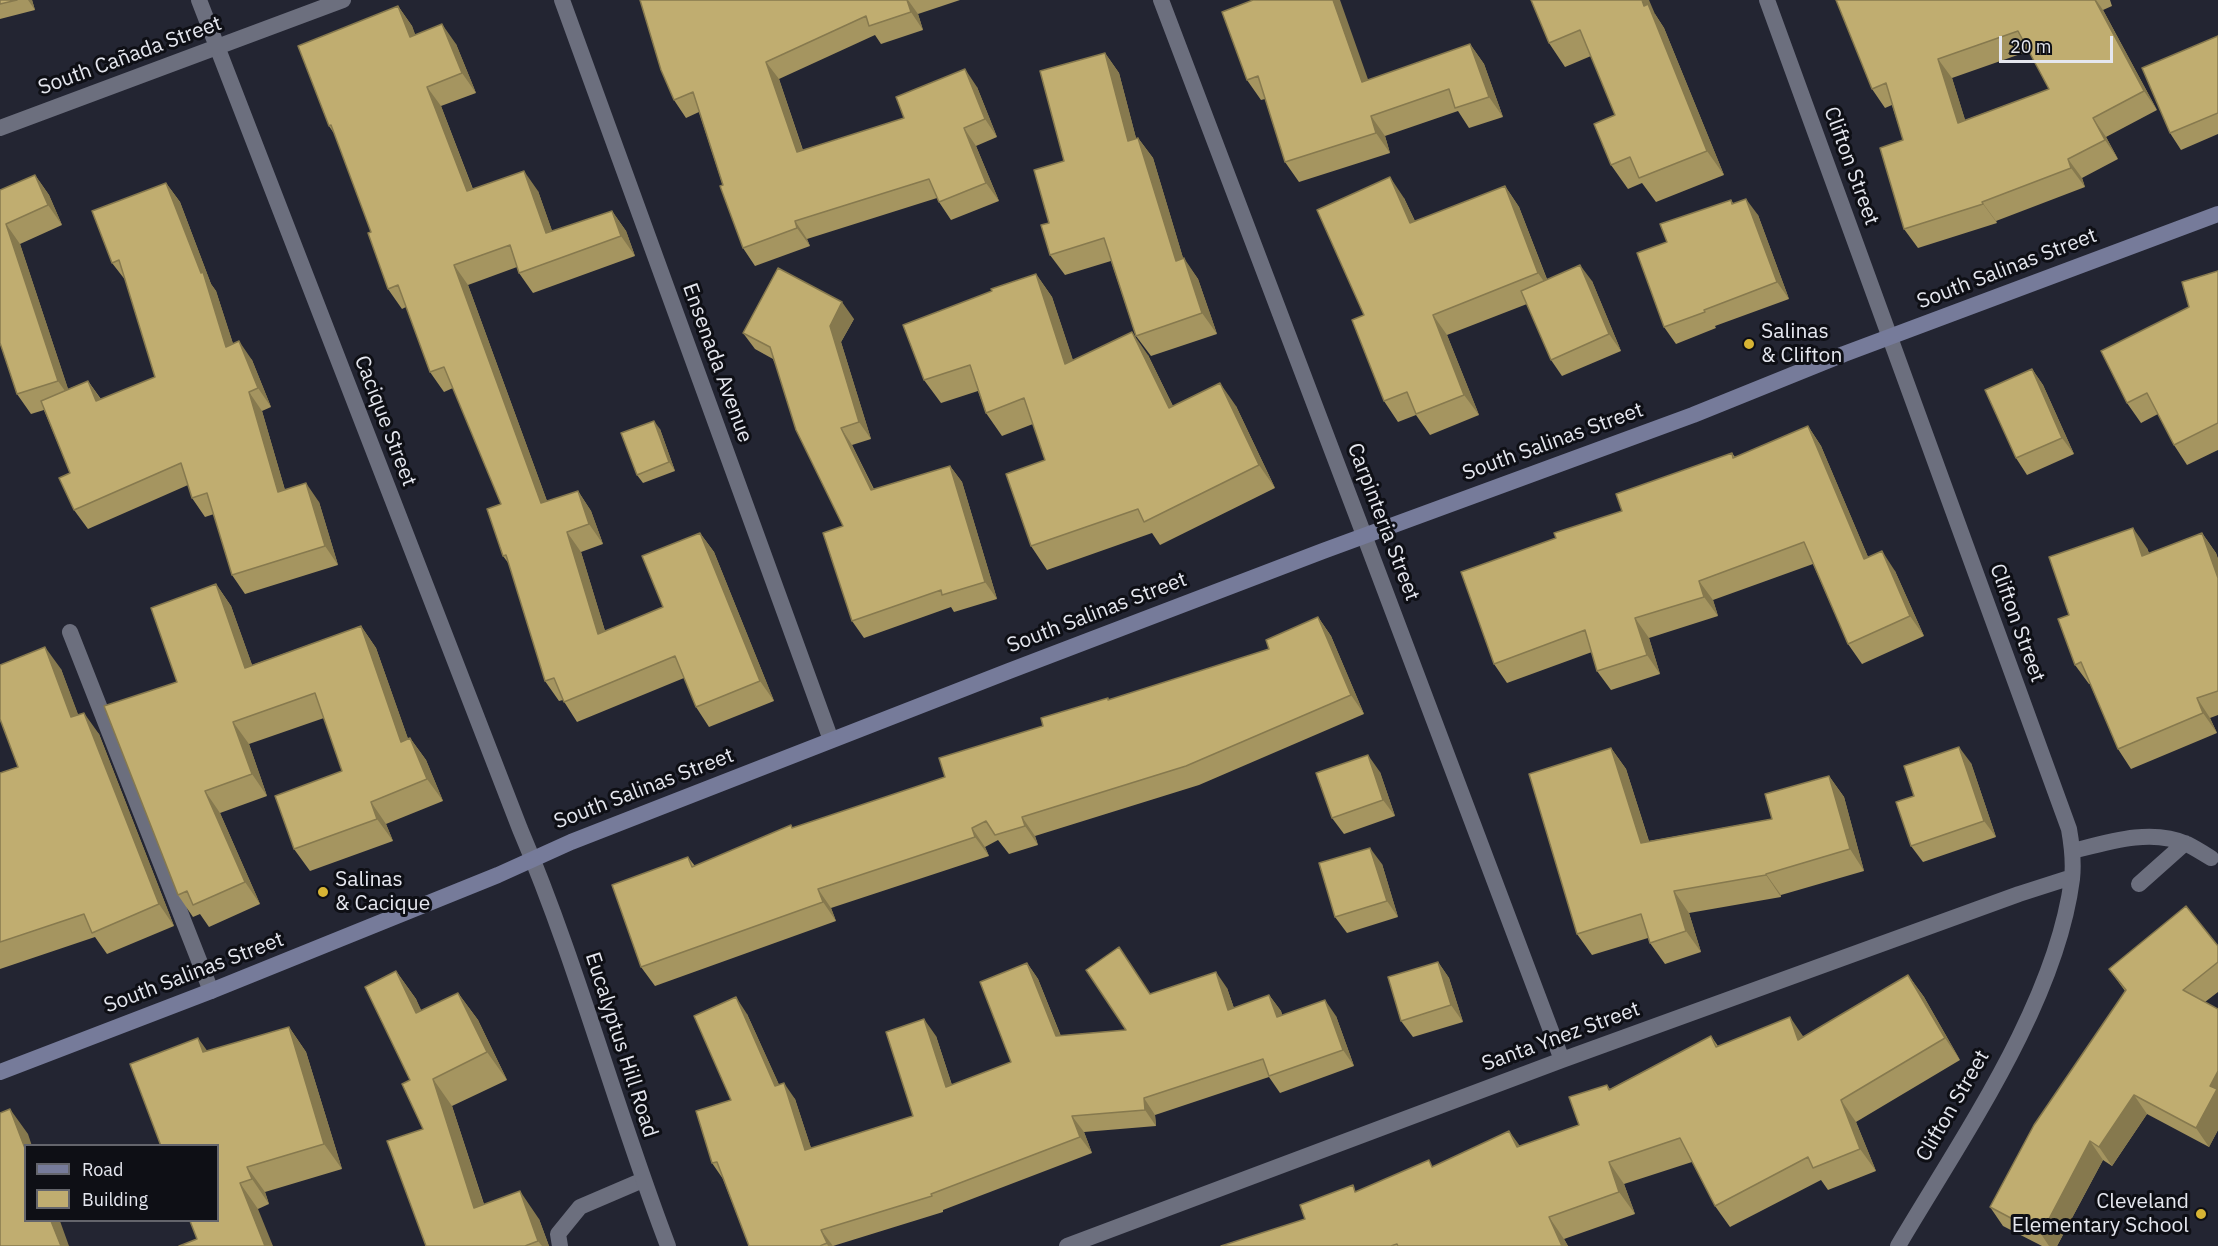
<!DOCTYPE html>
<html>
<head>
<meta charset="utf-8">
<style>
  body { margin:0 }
  #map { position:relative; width:2218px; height:1246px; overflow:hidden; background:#232532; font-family:"IBM Plex Sans",sans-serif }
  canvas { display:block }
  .legend { position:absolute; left:24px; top:1144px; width:195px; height:78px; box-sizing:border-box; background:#0e0f15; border:2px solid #64656c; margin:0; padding:8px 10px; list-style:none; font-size:18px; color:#e5e7ef }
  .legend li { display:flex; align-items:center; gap:12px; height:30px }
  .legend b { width:30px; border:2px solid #64656c }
  .scale { position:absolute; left:1999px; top:36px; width:114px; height:27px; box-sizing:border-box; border:3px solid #e5e7ef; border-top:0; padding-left:8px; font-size:18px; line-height:21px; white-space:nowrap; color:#e5e7ef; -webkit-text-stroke:4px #0e0f15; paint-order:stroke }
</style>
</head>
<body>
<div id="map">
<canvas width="2218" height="1246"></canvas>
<ul class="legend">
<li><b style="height:8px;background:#767b9a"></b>Road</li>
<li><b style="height:16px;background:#c0ad70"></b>Building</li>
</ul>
<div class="scale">20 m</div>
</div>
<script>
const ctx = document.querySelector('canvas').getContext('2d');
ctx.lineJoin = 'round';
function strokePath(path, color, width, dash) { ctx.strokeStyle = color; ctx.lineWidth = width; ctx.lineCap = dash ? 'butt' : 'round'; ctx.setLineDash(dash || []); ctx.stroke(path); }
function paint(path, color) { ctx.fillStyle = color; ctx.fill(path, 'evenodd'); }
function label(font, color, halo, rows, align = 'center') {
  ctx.font = font + ' "IBM Plex Sans",sans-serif'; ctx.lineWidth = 6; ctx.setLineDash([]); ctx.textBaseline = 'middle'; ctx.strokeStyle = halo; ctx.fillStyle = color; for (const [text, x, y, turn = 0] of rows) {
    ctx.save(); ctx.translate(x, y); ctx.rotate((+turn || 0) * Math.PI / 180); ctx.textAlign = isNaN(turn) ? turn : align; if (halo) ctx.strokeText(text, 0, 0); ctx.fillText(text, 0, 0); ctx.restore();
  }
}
strokePath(new Path2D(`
  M 70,632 L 211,991
  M 2073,851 C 2108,842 2151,828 2187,844 C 2195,848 2203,853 2211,858
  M 2139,884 L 2185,843
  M 560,1246 L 558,1234 L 580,1207 L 643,1180`), '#6c6f7e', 16);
strokePath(new Path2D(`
  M 199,0 L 520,829 C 578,965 615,1108 668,1246
  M 562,0 L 831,740
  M 1767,0 L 2069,829 C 2072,846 2074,862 2072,879 C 2056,1004 1961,1139 1898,1246
  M 0,128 L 343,0
  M 1364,535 L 1562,1060
  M 1067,1246 L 1562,1060 L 2019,894 L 2072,877`), '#6c6f7e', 16);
strokePath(new Path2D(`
  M 1161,0 L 1364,535`), '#6c6f7e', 16);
strokePath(new Path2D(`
  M 0,1072 L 211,991 L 498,875 L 571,842 L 1009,671 L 1323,551 L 1693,415 L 1844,354 L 2218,214`), '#767b9a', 16);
paint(new Path2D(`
  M 0,0 L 32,0 L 35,10 L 0,19 Z
  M 640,0 L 960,0 L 918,14 L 923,30 L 881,44 L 875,35 L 779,79 L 803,150 L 904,118 L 977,87 L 997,137 L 976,146 L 999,201 L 951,220 L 939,202 L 937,198 L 807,239 L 810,246 L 755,266 L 743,248 L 699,112 L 686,118 L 674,100 Z
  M 1531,0 L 1655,14 L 1664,28 L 1724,175 L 1656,202 L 1642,183 L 1628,189 L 1611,165 L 1615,115 L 1591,56 L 1565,67 L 1549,43 Z
  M 1837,0 L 2110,0 L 2112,6 L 2103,10 L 2157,110 L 2106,137 L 2118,159 L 2082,178 L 2085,187 L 1996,221 L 1997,223 L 1918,248 L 1904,229 L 1903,140 L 1892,105 L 1885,108 L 1872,89 ZM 2029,51 L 2049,89 L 1965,120 L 1952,78 Z
  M 398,6 L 412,26 L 415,35 L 456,44 L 476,93 L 441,106 L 473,189 L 538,191 L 552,231 L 612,211 L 626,231 L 635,256 L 533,293 L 519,273 L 517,267 L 468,285 L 547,501 L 578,491 L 591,511 L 603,544 L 581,552 L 605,631 L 663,607 L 700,533 L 714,552 L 774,701 L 709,727 L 696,707 L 684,678 L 577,722 L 563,700 L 559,701 L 545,681 L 509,564 L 503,556 L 501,504 L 453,388 L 444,392 L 430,372 L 406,307 L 402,309 L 388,289 L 371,232 L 335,135 L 329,126 Z
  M 1222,12 L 1368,80 L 1470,44 L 1484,64 L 1503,117 L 1469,128 L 1458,111 L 1385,136 L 1390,153 L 1299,182 L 1285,162 L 1265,99 L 1261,100 L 1247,80 Z
  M 2218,36 L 2218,134 L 2181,150 L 2170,133 Z
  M 1105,53 L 1119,73 L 1136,138 L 1138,138 L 1153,158 L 1183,258 L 1198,279 L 1217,334 L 1151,356 L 1136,336 L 1111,261 L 1065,275 L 1050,255 L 1064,161 Z
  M 35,175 L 49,195 L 62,225 L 20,244 L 68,389 L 88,381 L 101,399 L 155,377 L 126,281 L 112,263 L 166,183 L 180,202 L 211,284 L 216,291 L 233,344 L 252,360 L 271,407 L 262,411 L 285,490 L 319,502 L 338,565 L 245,594 L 232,575 L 214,514 L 205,517 L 192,498 L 188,485 L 88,529 L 74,510 L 70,473 L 44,410 L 31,414 L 17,394 L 0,190 Z
  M 1505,186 L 1519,207 L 1547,279 L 1592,281 L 1621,351 L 1562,376 L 1551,360 L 1527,304 L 1447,335 L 1479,415 L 1430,435 L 1416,415 L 1398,422 L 1384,401 L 1364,315 L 1404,198 L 1415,221 Z
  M 1731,200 L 1733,203 L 1758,215 L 1789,299 L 1715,326 L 1716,328 L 1676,344 L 1664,327 L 1667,242 Z
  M 2218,271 L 2218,450 L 2187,465 L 2174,445 L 2158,414 L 2141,423 L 2127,403 L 2189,307 Z
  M 1036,274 L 1052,297 L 1073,361 L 1148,355 L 1173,406 L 1236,406 L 1275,488 L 1160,545 L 1152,533 L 1047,570 L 1031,546 L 1045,460 L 1033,424 L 1002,436 L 986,413 L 978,391 L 941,403 L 924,380 Z
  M 854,319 L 841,342 L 871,439 L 852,445 L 874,489 L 950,466 L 962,482 L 997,599 L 954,612 L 951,607 L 864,638 L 852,621 L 843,526 L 773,359 L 755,349 L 743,333 Z
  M 2032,369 L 2043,385 L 2074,454 L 2027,475 L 2016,458 Z
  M 1808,426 L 1821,446 L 1868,557 L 1895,571 L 1924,636 L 1862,664 L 1848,644 L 1813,564 L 1713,600 L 1718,616 L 1649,638 L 1660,674 L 1611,690 L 1597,671 L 1592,652 L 1507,683 L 1494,664 L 1556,538 L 1622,511 L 1732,453 L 1735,457 Z
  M 660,429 L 675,471 L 643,483 L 637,475 Z
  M 2202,533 L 2216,553 L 2218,559 L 2218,715 L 2210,718 L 2217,733 L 2131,769 L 2118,749 L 2090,684 L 2089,684 L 2075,665 L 2069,615 L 2147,548 L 2149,553 Z
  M 216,584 L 231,606 L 252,665 L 361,626 L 376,648 L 408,739 L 410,738 L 426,760 L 443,801 L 386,824 L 393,841 L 310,871 L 294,849 L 342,771 L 324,718 L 249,744 L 267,796 L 220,813 L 260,904 L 209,927 L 200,914 L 193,917 L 178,895 L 177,682 Z
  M 1318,617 L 1331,636 L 1364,714 L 1199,785 L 1035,836 L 1038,845 L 1009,854 L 998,840 L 985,847 L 989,856 L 831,908 L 836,921 L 655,986 L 641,967 L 688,857 L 695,866 L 793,828 L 945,777 L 1043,726 L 1108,698 L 1109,700 L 1269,649 Z
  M 61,669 L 78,715 L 99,734 L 174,926 L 107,954 L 95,937 L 0,969 L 0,773 L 18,767 Z
  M 1611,748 L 1626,769 L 1649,841 L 1772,819 L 1829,776 L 1844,797 L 1864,871 L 1781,895 L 1781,897 L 1689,913 L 1701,952 L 1665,964 L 1650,943 L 1648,938 L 1592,955 L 1577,934 Z
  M 1971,763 L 1996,837 L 1923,862 L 1911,846 L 1914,796 Z
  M 1380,772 L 1395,816 L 1344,834 L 1332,818 Z
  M 1382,864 L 1398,917 L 1347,933 L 1335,917 Z
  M 2218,946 L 2218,992 L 2205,1002 L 2218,1009 L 2218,1130 L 2209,1147 L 2147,1114 L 2112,1166 L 2103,1160 L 2057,1246 L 2042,1246 L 2003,1226 L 1990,1207 L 2125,991 L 2109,969 Z
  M 1438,962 L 1449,978 L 1463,1022 L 1413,1037 L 1401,1021 Z
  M 1027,963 L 1038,979 L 1061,1036 L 1126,1030 L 1130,963 L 1150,994 L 1227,988 L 1234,1008 L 1269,995 L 1281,1011 L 1282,1015 L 1336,1016 L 1354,1066 L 1280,1093 L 1269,1077 L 1155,1115 L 1156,1126 L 1084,1132 L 1092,1153 L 943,1210 L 943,1212 L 833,1246 L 749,1246 L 723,1179 L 712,1163 L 731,1100 L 747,1014 L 779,1085 L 795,1099 L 811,1148 L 913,1116 L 936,1036 L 952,1085 L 1011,1062 Z
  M 396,971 L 416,999 L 421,1011 L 458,993 L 478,1020 L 507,1080 L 452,1106 L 484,1204 L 539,1219 L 549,1246 L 426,1246 L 423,1129 L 410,1080 Z
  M 1908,975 L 1924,997 L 1960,1060 L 1856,1122 L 1876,1171 L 1828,1190 L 1821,1180 L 1730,1227 L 1715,1206 L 1692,1162 L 1624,1184 L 1635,1214 L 1564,1239 L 1568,1246 L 1221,1246 L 1305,1219 L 1357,1191 L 1433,1166 L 1520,1146 L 1579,1125 L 1607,1085 L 1610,1089 L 1711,1036 L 1718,1046 L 1803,1037 Z
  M 289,1027 L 306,1052 L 342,1169 L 265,1192 L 269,1204 L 258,1209 L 197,1239 L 207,1051 Z`), '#a59560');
paint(new Path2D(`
  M 28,0 L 32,0 L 35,10 Z
  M 907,0 L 908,0 L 918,14 L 923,30 L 911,12 Z
  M 1333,0 L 1340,0 L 1376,102 L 1362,82 Z
  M 1642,0 L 1649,0 L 1655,14 L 1664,28 L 1724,175 L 1707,151 Z
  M 2095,0 L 2096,0 L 2103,10 L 2157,110 L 2144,91 Z
  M 398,6 L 412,26 L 424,57 L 410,37 Z
  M 442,24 L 456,44 L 476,93 L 462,73 Z
  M 1470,44 L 1484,64 L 1503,117 L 1489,97 Z
  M 1105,53 L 1119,73 L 1142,161 L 1128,141 Z
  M 1938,59 L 1952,78 L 1972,142 L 1958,123 Z
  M 766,62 L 779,79 L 809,169 L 797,152 Z
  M 965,69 L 977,87 L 997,137 L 985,119 Z
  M 427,87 L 441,106 L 481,211 L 467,191 Z
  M 1371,116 L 1385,136 L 1390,153 L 1376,133 Z
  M 2093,118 L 2106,137 L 2118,159 L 2105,140 Z
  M 964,128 L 976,146 L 999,201 L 986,183 Z
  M 1138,138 L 1153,158 L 1190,281 L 1176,261 Z
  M 2068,159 L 2082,178 L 2085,187 L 2071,168 Z
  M 524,171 L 538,191 L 560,253 L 546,233 Z
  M 35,175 L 49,195 L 62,225 L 48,205 Z
  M 1390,177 L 1404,198 L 1425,243 L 1410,223 Z
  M 166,183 L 180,202 L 211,284 L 216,291 L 240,365 L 226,347 L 201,273 Z
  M 1505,186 L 1519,207 L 1552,293 L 1538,273 Z
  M 1746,199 L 1758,215 L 1789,299 L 1777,282 Z
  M 1982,202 L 1996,221 L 1997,223 L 1983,204 Z
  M 612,211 L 626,231 L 635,256 L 621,236 Z
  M 795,221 L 807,239 L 810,246 L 797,228 Z
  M 6,224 L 20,244 L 72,401 L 58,381 Z
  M 1184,258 L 1198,279 L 1217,334 L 1202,313 Z
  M 454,265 L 468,285 L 555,523 L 541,503 Z
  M 1580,265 L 1592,281 L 1621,351 L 1609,334 Z
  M 1036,274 L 1052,297 L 1082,387 L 1065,364 Z
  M 842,302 L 854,319 L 841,342 L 871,439 L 859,422 L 830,326 Z
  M 1433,315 L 1447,335 L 1479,415 L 1464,395 Z
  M 1132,332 L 1148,355 L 1185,431 L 1169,408 Z
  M 239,341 L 252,360 L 271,407 L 258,388 Z
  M 2032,369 L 2043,385 L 2074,454 L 2062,438 Z
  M 88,381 L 101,400 L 96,401 Z
  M 1220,383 L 1236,406 L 1275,488 L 1259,465 Z
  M 249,392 L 262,411 L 291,511 L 278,492 Z
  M 654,421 L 660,429 L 675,471 L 669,462 Z
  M 1808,426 L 1821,446 L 1877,578 L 1864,559 Z
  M 841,428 L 852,445 L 882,507 L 871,490 Z
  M 950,466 L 962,482 L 997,599 L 985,582 Z
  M 306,483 L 319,502 L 338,565 L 325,546 Z
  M 578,491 L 591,511 L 603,544 L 589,524 Z
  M 2133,528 L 2147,548 L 2156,575 L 2142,556 Z
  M 567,532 L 581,552 L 612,654 L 598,634 Z
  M 700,533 L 714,552 L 774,701 L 760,681 Z
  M 2202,533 L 2216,553 L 2218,559 L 2218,578 Z
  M 1882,551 L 1895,571 L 1924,636 L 1910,616 Z
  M 1699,581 L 1713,600 L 1718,616 L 1704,597 Z
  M 216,584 L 231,606 L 261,690 L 245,668 Z
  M 1318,617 L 1331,636 L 1364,714 L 1351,695 Z
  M 1635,618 L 1649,638 L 1660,674 L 1647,655 Z
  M 361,626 L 376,648 L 417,764 L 401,742 Z
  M 45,647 L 61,669 L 87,738 L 71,717 Z
  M 2197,698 L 2210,718 L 2217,733 L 2203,713 Z
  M 84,713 L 99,734 L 174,926 L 159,904 Z
  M 233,722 L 249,744 L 267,796 L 252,774 Z
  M 410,738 L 426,760 L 443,801 L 427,779 Z
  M 1959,747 L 1971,763 L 1996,837 L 1984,821 Z
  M 1611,748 L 1626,769 L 1656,864 L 1641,843 Z
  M 1368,755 L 1380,772 L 1395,816 L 1383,800 Z
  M 1829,776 L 1844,797 L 1864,871 L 1850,849 Z
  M 205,791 L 220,813 L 260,904 L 245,882 Z
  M 371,802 L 386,824 L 393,841 L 377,819 Z
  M 1022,817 L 1035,836 L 1038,845 L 1025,826 Z
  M 972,828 L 985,847 L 989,856 L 975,837 Z
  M 1370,848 L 1382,864 L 1398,917 L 1387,901 Z
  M 1766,874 L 1781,895 L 1781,897 L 1766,875 Z
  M 818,889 L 831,908 L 836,921 L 823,902 Z
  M 1674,891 L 1689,913 L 1701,952 L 1686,931 Z
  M 1438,962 L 1449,978 L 1463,1022 L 1451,1005 Z
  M 1027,963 L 1038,979 L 1067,1052 L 1056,1036 Z
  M 396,971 L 416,999 L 436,1041 L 416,1013 Z
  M 1216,972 L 1227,988 L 1240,1026 L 1228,1010 Z
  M 1908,975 L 1924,997 L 1960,1060 L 1945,1038 Z
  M 458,993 L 478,1020 L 507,1080 L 487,1052 Z
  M 1269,995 L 1281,1011 L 1288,1033 L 1277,1017 Z
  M 736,997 L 747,1014 L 787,1102 L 775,1086 Z
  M 1325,1000 L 1336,1016 L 1354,1066 L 1343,1050 Z
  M 1790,1017 L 1805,1039 L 1798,1040 Z
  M 924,1019 L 936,1036 L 958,1104 L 946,1087 Z
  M 289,1027 L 306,1052 L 342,1169 L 324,1144 Z
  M 198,1038 L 216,1063 L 203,1052 Z
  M 2218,1071 L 2218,1130 L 2209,1147 L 2196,1128 L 2210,1086 Z
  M 433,1079 L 452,1106 L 494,1236 L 474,1208 Z
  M 784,1083 L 795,1099 L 817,1166 L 805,1150 Z
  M 2134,1095 L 2147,1114 L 2112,1166 L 2099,1147 Z
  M 1144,1098 L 1155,1115 L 1156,1126 L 1145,1110 Z
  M 1841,1100 L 1856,1122 L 1876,1171 L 1860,1149 Z
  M 10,1109 L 28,1134 L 32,1146 L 26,1146 L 26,1151 Z
  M 1072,1116 L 1084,1132 L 1092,1153 L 1080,1137 Z
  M 1509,1131 L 1525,1153 L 1517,1147 Z
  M 2090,1141 L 2103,1160 L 2057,1246 L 2049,1246 L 2041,1234 Z
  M 1609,1162 L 1624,1184 L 1635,1214 L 1619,1192 Z
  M 247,1167 L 265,1192 L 269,1204 L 252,1179 Z
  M 240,1183 L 258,1209 L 273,1246 L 265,1246 Z
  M 520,1191 L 539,1219 L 549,1246 L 542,1246 L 538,1241 Z
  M 1549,1217 L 1564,1239 L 1568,1246 L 1562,1246 Z
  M 51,1221 L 60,1221 L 69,1246 L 61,1246 Z
  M 821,1230 L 833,1246 L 828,1246 Z`), '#86794e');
const building = new Path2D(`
  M 0,0 L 17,0 L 0,4 Z
  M 640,0 L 907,0 L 911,12 L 869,26 L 866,16 L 766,62 L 797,152 L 904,118 L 896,97 L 965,69 L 985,119 L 964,128 L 986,183 L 939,202 L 929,179 L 795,221 L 797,228 L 743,248 L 720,186 L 723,185 L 693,92 L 674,100 L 661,70 Z
  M 1253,0 L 1333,0 L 1362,82 L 1470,44 L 1489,97 L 1455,108 L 1449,89 L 1371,116 L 1376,133 L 1285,162 L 1258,76 L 1247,80 L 1222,12 Z
  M 1531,0 L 1642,0 L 1644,6 L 1648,4 L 1707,151 L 1639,178 L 1630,157 L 1611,165 L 1594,124 L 1615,115 L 1580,30 L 1549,43 Z
  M 1836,0 L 2095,0 L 2144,91 L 2093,118 L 2105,140 L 2068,159 L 2071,168 L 1982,202 L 1983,204 L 1904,229 L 1880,148 L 1903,140 L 1886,83 L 1872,89 ZM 2018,31 L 2049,89 L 1958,123 L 1938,59 Z
  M 398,6 L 410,37 L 442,24 L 462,73 L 427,87 L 467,191 L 524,171 L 546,233 L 612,211 L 621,236 L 519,273 L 510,245 L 454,265 L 541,503 L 578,491 L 589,524 L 567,532 L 598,634 L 663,607 L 642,556 L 700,533 L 760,681 L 696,707 L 675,656 L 564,702 L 554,678 L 545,681 L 506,555 L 503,556 L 487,509 L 501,504 L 444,367 L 430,372 L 398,285 L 388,289 L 368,233 L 371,232 L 331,125 L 329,126 L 298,46 Z
  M 2218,36 L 2218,113 L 2170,133 L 2142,68 Z
  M 1105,53 L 1128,141 L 1138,138 L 1176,261 L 1184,258 L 1202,313 L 1136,336 L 1104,238 L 1050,255 L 1041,225 L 1049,223 L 1034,170 L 1064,161 L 1040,71 Z
  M 35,175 L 48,205 L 6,224 L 58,381 L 17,394 L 0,343 L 0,190 Z
  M 1390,177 L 1410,223 L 1505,186 L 1538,273 L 1433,315 L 1464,395 L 1416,414 L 1407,392 L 1384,401 L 1352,320 L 1364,315 L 1317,210 Z
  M 166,183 L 201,273 L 203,272 L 226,347 L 239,341 L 258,388 L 249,392 L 278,492 L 306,483 L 325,546 L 232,575 L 207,493 L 192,498 L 181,463 L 74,510 L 59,478 L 70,473 L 41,401 L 88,381 L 96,401 L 155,377 L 119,260 L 112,263 L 92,211 Z
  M 1746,199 L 1777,282 L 1704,310 L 1705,312 L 1664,327 L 1637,253 L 1667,242 L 1660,224 L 1731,200 L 1732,204 Z
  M 1580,265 L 1609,334 L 1551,360 L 1521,291 Z
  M 778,268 L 842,302 L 830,326 L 859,422 L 841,428 L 871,490 L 950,466 L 985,582 L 942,595 L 941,590 L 852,621 L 823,533 L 843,526 L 796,430 L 770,347 L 743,333 Z
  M 2218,271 L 2218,423 L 2174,445 L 2147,393 L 2127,403 L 2101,351 L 2189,307 L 2182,282 Z
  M 1036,274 L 1065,364 L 1132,332 L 1169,408 L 1220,383 L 1259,465 L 1144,522 L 1138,509 L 1031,546 L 1006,474 L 1045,460 L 1024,398 L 986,413 L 970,365 L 924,380 L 903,325 L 992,291 L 991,289 Z
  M 2032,369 L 2062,438 L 2016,458 L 1985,390 Z
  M 654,421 L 669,462 L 637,475 L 621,433 Z
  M 1808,426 L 1864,559 L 1882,551 L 1910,616 L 1848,644 L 1804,542 L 1699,581 L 1704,597 L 1635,618 L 1647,655 L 1597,671 L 1585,630 L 1494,664 L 1461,572 L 1556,538 L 1554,533 L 1622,511 L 1616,494 L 1732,453 L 1733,458 Z
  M 2133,528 L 2142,556 L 2202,533 L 2218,578 L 2218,691 L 2197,698 L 2203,713 L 2118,749 L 2081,662 L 2075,665 L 2058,619 L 2069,615 L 2049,557 Z
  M 216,584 L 245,668 L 361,626 L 401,742 L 410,738 L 427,779 L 371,802 L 377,819 L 294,849 L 275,796 L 342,771 L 315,693 L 233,722 L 252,774 L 205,791 L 245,882 L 193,905 L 187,891 L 178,895 L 104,706 L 177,682 L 151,608 Z
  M 1318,617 L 1351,695 L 1186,766 L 1022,817 L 1025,826 L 995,835 L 986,821 L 972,828 L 975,837 L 818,889 L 823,902 L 641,967 L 612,885 L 688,857 L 692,867 L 791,825 L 792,828 L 945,777 L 939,758 L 1043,726 L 1041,718 L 1108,698 L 1108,700 L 1269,649 L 1266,640 Z
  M 45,647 L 71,717 L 84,713 L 159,904 L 92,933 L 84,914 L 0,942 L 0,773 L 18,767 L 0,719 L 0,665 Z
  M 1959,747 L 1984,821 L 1911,846 L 1896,802 L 1914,796 L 1904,766 Z
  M 1611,748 L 1641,843 L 1772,819 L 1765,794 L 1829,776 L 1850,849 L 1766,874 L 1766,875 L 1674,891 L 1686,931 L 1650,943 L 1641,914 L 1577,934 L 1529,774 Z
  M 1368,755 L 1383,800 L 1332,818 L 1316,773 Z
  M 1370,848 L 1387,901 L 1335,917 L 1319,863 Z
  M 2186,906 L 2218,946 L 2218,962 L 2183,990 L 2218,1009 L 2218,1071 L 2210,1086 L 2217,1089 L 2196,1128 L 2134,1095 L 2099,1147 L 2090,1141 L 2041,1234 L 1990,1207 L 2034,1125 L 2126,990 L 2109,969 Z
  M 1119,947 L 1150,994 L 1216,972 L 1228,1010 L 1269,995 L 1277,1017 L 1325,1000 L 1343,1050 L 1269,1076 L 1263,1059 L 1144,1098 L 1145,1110 L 1072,1116 L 1080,1137 L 931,1194 L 932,1196 L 821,1230 L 827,1243 L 820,1246 L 749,1246 L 717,1162 L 712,1163 L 696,1111 L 731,1100 L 694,1016 L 736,997 L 775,1086 L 784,1083 L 805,1150 L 913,1116 L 886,1032 L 924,1019 L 946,1087 L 1011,1062 L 980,982 L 1027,963 L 1056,1036 L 1126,1030 L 1086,970 Z
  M 1438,962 L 1451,1005 L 1401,1021 L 1388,977 Z
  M 396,971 L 416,1013 L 458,993 L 487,1052 L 433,1079 L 474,1208 L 520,1191 L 538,1241 L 525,1246 L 426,1246 L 387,1141 L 423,1129 L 402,1084 L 410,1080 L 365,987 Z
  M 1908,975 L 1945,1038 L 1841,1100 L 1860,1149 L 1813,1168 L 1808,1157 L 1715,1206 L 1680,1138 L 1609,1162 L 1619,1192 L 1549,1217 L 1562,1246 L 1398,1246 L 1397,1244 L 1391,1246 L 1221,1246 L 1305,1219 L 1300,1205 L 1353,1185 L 1355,1192 L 1429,1160 L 1432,1167 L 1509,1131 L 1517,1147 L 1579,1125 L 1569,1097 L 1607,1085 L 1609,1090 L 1711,1036 L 1716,1047 L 1790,1017 L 1798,1040 Z
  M 289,1027 L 324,1144 L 247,1167 L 252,1179 L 240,1183 L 265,1246 L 179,1246 L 197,1239 L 190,1221 L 218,1221 L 218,1146 L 161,1146 L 130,1064 L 198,1038 L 203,1052 Z
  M 10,1109 L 26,1151 L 26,1221 L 51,1221 L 61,1246 L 0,1246 L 0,1113 Z`);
paint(building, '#c0ad70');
strokePath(building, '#86794e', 1.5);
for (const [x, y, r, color] of [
  [1749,344,6,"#d7b434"],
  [323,892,6,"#d7b434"],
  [2201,1214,6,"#d7b434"]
]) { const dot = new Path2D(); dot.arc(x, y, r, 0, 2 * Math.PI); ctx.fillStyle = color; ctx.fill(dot); strokePath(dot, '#0e0f15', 2); }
label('21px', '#e5e7ef', '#0e0f15', [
  ["South Cañada Street",130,56,-20],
  ["Clifton Street",1851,166,70],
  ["South Salinas Street",2007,269,-21],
  ["Ensenada Avenue",717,363,70],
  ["Cacique Street",385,421,69],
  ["South Salinas Street",1553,442,-20],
  ["Carpinteria Street",1383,522,69],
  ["South Salinas Street",1097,613,-21],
  ["Clifton Street",2017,623,70],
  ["South Salinas Street",644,789,-21],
  ["South Salinas Street",194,973,-21],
  ["Santa Ynez Street",1561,1037,-20],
  ["Eucalyptus Hill Road",621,1045,72],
  ["Clifton Street",1953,1106,-60]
]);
label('21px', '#e5e7ef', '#0e0f15', [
  ["Salinas",1761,332],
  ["& Clifton",1761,356],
  ["Salinas",335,880],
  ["& Cacique",335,904],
  ["Cleveland",2189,1202,"right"],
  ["Elementary School",2189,1226,"right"]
], 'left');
</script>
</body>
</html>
